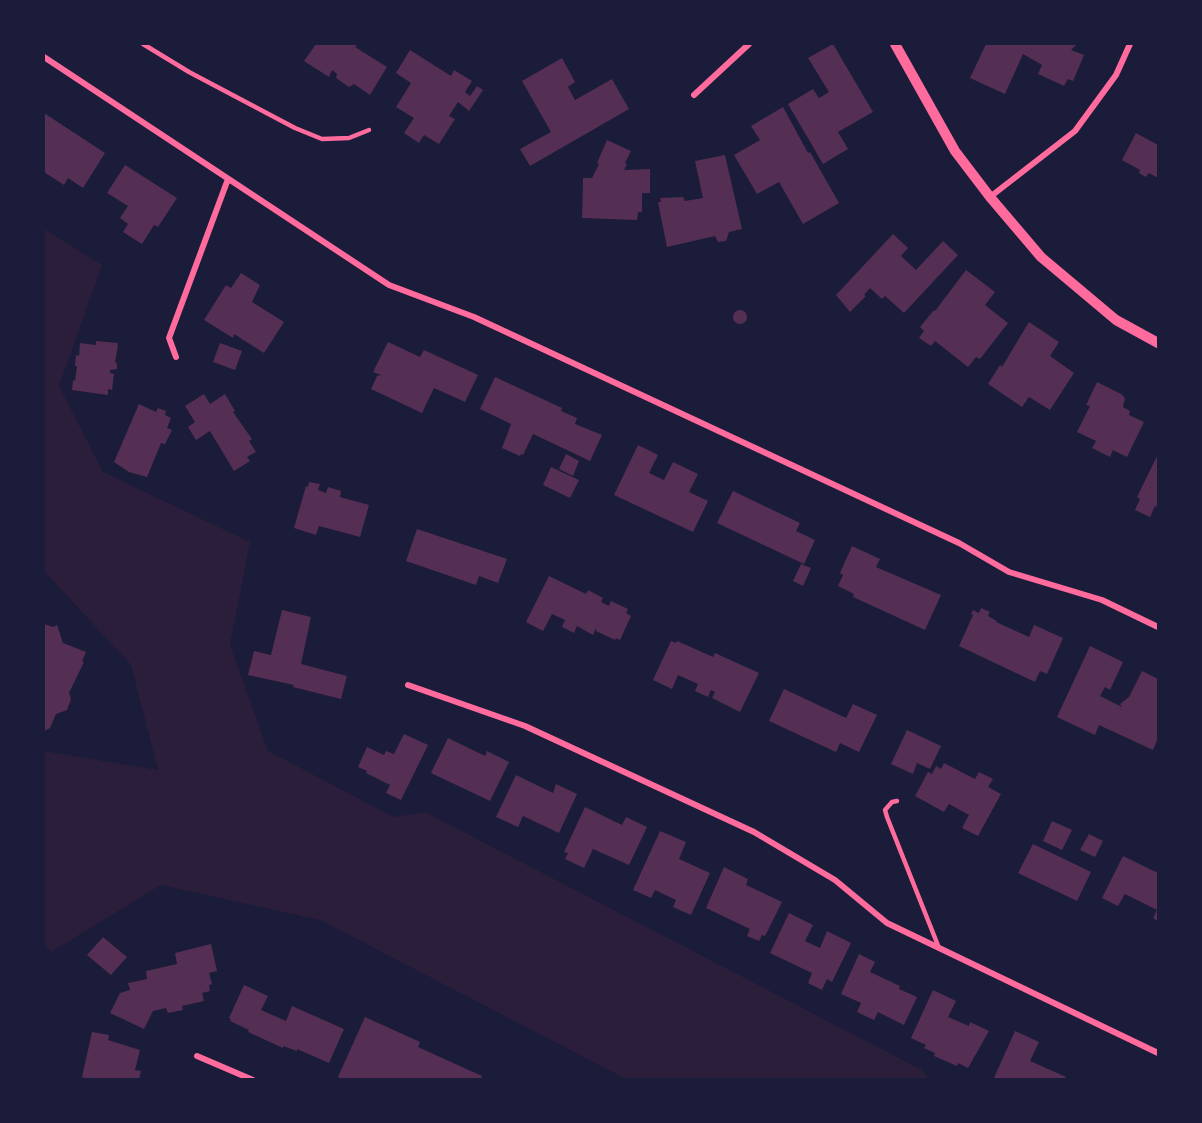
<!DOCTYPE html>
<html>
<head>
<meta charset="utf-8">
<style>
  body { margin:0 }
  #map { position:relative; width:1202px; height:1123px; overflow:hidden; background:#1b1b3a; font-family:Helvetica,sans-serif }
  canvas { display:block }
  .frame { position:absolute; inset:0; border:45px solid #1b1b3a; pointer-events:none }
</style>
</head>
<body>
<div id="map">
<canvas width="1202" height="1123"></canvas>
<div class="frame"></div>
</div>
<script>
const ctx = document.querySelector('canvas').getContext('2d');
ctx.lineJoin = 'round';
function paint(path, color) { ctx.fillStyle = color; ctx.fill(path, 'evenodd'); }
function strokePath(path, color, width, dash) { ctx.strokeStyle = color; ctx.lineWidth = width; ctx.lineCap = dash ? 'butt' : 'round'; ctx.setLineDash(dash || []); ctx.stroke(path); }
paint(new Path2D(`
  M 44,229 L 102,265 L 59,386 L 103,472 L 250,542 L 230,645 L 268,751 L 394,817 L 425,812 L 922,1070 L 929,1079 L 626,1079 L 320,920 L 161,885 L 51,952 L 44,944 L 44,751 L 158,770 L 131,665 L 44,571 Z`), '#2a1e3b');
paint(new Path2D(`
  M 316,44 L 358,44 L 355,47 L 387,67 L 370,95 L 354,84 L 349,87 L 336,78 L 337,74 L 332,70 L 329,77 L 304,61 Z
  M 833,44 L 873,112 L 838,132 L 848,149 L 823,164 L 788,104 L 813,89 L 819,98 L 829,92 L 808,58 Z
  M 986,44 L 1077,44 L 1071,50 L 1084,55 L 1073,81 L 1068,79 L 1064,86 L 1038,74 L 1042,65 L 1023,54 L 1005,94 L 970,78 Z
  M 410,50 L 451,76 L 454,70 L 472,81 L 465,92 L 470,96 L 477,86 L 483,90 L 469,111 L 458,102 L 449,116 L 455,119 L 439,144 L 424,135 L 419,143 L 404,133 L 414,118 L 396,107 L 411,83 L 396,73 Z
  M 562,58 L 575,82 L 568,87 L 575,100 L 612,79 L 629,109 L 530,166 L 520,149 L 551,132 L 522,81 Z
  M 783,107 L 808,153 L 810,152 L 839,203 L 803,224 L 779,182 L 757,194 L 734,155 L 760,140 L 751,126 Z
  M 44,113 L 105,153 L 83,188 L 68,178 L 64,185 L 44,172 Z
  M 1136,133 L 1158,145 L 1158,178 L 1149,173 L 1146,177 L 1139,173 L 1140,170 L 1122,160 Z
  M 607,140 L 631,151 L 625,163 L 627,164 L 624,170 L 650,169 L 650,193 L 642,193 L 642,212 L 638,212 L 637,220 L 582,218 L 583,178 L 592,178 L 599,164 L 597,163 Z
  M 725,155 L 742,229 L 729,232 L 726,241 L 718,242 L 715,236 L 667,247 L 658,202 L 661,202 L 660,198 L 683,197 L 685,201 L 703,198 L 695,161 Z
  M 125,165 L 177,198 L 158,227 L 154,225 L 142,244 L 123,232 L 128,224 L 120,218 L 128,206 L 107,193 Z
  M 893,234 L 908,248 L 901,256 L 916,270 L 943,241 L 958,255 L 904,313 L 885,296 L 882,299 L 870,288 L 864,295 L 866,296 L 850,312 L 836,295 Z
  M 966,270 L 995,292 L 985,305 L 1008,323 L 980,359 L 976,357 L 968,367 L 935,341 L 931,346 L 919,338 L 924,331 L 920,327 L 934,310 L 935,311 Z
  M 241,273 L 260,285 L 252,302 L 284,322 L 264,353 L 234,334 L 233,338 L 204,320 L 226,285 L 231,288 Z
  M733 317a7 7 0 1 1 14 0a7 7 0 1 1-14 0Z
  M 1029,322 L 1059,342 L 1050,356 L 1074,373 L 1050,410 L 1029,397 L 1022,407 L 988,384 L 1000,365 L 1002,367 Z
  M 96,341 L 117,343 L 118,346 L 115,362 L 117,364 L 117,369 L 110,370 L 110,373 L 114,374 L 112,390 L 108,389 L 108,395 L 72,390 L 73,380 L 75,381 L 77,366 L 75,366 L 76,355 L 79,356 L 80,343 L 96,345 Z
  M 388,342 L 420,357 L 424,350 L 478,375 L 465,402 L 434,388 L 422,413 L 371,389 L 377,376 L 381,375 L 373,372 Z
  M 220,343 L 242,351 L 235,370 L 213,362 Z
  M 495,377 L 562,408 L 561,411 L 577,418 L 575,424 L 602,435 L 590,461 L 533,434 L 523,455 L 521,454 L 520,456 L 502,448 L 511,424 L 480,409 Z
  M 1097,382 L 1121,394 L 1125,398 L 1123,407 L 1130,411 L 1129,415 L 1144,422 L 1127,457 L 1113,450 L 1110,457 L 1092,448 L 1096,441 L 1077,432 L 1090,406 L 1086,405 Z
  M 204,394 L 210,404 L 225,394 L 235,411 L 233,412 L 252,439 L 249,441 L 256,452 L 247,457 L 250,461 L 234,471 L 210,431 L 196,440 L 188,427 L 195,422 L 185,406 Z
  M 139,404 L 156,412 L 158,408 L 166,411 L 165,415 L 171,418 L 167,428 L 172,430 L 165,444 L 161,443 L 147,477 L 129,472 L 114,462 Z
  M 638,445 L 658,455 L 649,473 L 664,480 L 673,462 L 698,474 L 689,492 L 708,501 L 693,532 L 614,495 Z
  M 566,454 L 579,461 L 573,476 L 559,469 Z
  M 1158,454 L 1158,505 L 1157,507 L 1155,506 L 1150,517 L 1135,510 L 1140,499 L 1137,497 Z
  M 551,467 L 579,480 L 570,498 L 543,485 Z
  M 309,482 L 320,484 L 318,490 L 326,493 L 328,487 L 341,491 L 340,497 L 369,505 L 360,537 L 319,526 L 316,535 L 294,528 L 306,486 L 308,487 Z
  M 733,491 L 800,523 L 796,531 L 815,540 L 804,564 L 717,523 Z
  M 417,529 L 507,559 L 498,583 L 479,576 L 476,585 L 406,561 Z
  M 852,546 L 880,559 L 876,567 L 941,595 L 925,630 L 853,597 L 854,594 L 838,586 L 843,575 L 840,573 Z
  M 801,564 L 811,568 L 803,586 L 793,581 Z
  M 549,576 L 586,594 L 588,590 L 603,598 L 601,602 L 609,606 L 611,601 L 628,609 L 626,613 L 631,616 L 620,640 L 616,638 L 615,640 L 596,631 L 596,628 L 593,635 L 577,626 L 574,633 L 562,627 L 565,620 L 552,614 L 543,631 L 526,622 Z
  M 981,608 L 990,612 L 988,616 L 997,621 L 996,622 L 1029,637 L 1034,625 L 1063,638 L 1047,674 L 1040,671 L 1035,682 L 959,646 L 973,615 L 971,614 L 973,610 L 979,613 Z
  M 282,610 L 311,617 L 301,664 L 347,676 L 341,699 L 293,687 L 294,685 L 248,675 L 254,651 L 271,655 Z
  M 44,624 L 53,627 L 57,625 L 63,643 L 86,652 L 82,661 L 84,662 L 69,693 L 71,699 L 67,710 L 56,714 L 50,728 L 44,731 Z
  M 671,641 L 676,643 L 677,641 L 713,657 L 715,653 L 759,673 L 740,712 L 712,698 L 715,692 L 711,690 L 708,697 L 695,691 L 698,684 L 678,675 L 672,689 L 653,680 Z
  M 1090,646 L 1123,662 L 1110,690 L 1105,687 L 1100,696 L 1122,707 L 1120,704 L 1129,697 L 1142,671 L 1158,679 L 1158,738 L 1153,750 L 1099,725 L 1095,735 L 1057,717 Z
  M 784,689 L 846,718 L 853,704 L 877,715 L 859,752 L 840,743 L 836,752 L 769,721 Z
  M 907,730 L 941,746 L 930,769 L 917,763 L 913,774 L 891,764 Z
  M 404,734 L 428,745 L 401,800 L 386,793 L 390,785 L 366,773 L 367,771 L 358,767 L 367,747 L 384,755 L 386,751 L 394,754 Z
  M 448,738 L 485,756 L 487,751 L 509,762 L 490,801 L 431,773 Z
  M 944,763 L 975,779 L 979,772 L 993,779 L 988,787 L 1001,794 L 978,836 L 962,828 L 969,815 L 949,804 L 944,812 L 915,796 L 928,772 L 932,774 L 936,766 L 941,769 Z
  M 516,775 L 553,793 L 556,784 L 577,794 L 559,833 L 523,816 L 518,827 L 496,817 Z
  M 585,807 L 622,825 L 626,817 L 647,827 L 629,865 L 593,849 L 584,868 L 565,859 L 568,853 L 564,852 Z
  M 1052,821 L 1072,830 L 1062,850 L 1043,841 Z
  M 660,831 L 686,842 L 679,859 L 710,873 L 691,915 L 673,907 L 676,900 L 655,890 L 651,898 L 633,890 Z
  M 1089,834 L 1103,841 L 1095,857 L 1080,850 Z
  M 1033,844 L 1091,872 L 1077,901 L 1018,873 Z
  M 1123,856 L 1158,873 L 1158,921 L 1153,918 L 1157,910 L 1125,894 L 1118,906 L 1102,898 Z
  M 724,867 L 748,879 L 746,885 L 782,902 L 765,936 L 762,935 L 759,941 L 747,936 L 750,929 L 706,908 Z
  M 789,913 L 813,925 L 805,941 L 820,948 L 827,931 L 851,943 L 832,982 L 827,979 L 822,990 L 808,983 L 812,973 L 770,953 Z
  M 103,937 L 127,957 L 111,975 L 87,955 Z
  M 211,944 L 217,971 L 209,973 L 212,984 L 209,985 L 210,991 L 202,993 L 204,1001 L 182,1006 L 183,1010 L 168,1013 L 166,1008 L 153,1011 L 144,1029 L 110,1013 L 120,993 L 130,990 L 128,983 L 147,979 L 146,971 L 177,964 L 175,953 Z
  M 859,954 L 875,962 L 870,972 L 900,986 L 899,989 L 917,997 L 904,1025 L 878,1012 L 874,1020 L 857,1012 L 861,1003 L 841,994 Z
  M 244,985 L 268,996 L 261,1010 L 286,1021 L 292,1006 L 344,1029 L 329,1063 L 297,1049 L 297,1051 L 283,1046 L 283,1048 L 248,1032 L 249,1030 L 230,1021 L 231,1019 L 229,1018 Z
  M 933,990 L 956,1001 L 948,1017 L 969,1026 L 970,1022 L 989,1031 L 968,1068 L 958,1063 L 957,1066 L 934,1056 L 935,1053 L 924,1048 L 926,1045 L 911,1038 Z
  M 365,1017 L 420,1042 L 418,1047 L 482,1076 L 480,1080 L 343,1080 L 338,1077 Z
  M 1015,1031 L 1039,1042 L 1030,1061 L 1066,1077 L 1064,1080 L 993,1080 Z
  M 92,1032 L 109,1035 L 108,1040 L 140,1050 L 135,1070 L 141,1071 L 139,1080 L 90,1080 L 82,1077 Z`), '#542f53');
strokePath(new Path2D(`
  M 143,44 L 189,72 L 295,128 L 322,139 L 349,138 L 369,130
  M 897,801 L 892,802 L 885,810 L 887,817 L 939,948`), '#ff6b9d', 4.5);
strokePath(new Path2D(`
  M 44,57 L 389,285 L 474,317 L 959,543 L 1009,572 L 1102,600 L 1158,627
  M 694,95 L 749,44
  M 990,197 L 1075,131 L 1116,75 L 1130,44
  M 176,357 L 169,338 L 228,179
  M 408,685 L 525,726 L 754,832 L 835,880 L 887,923 L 1158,1053
  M 197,1056 L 253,1080`), '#ff6b9d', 6);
strokePath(new Path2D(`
  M 895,44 L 955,151 L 990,197 L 1041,257 L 1116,320 L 1158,343`), '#ff6b9d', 10);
</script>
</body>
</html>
